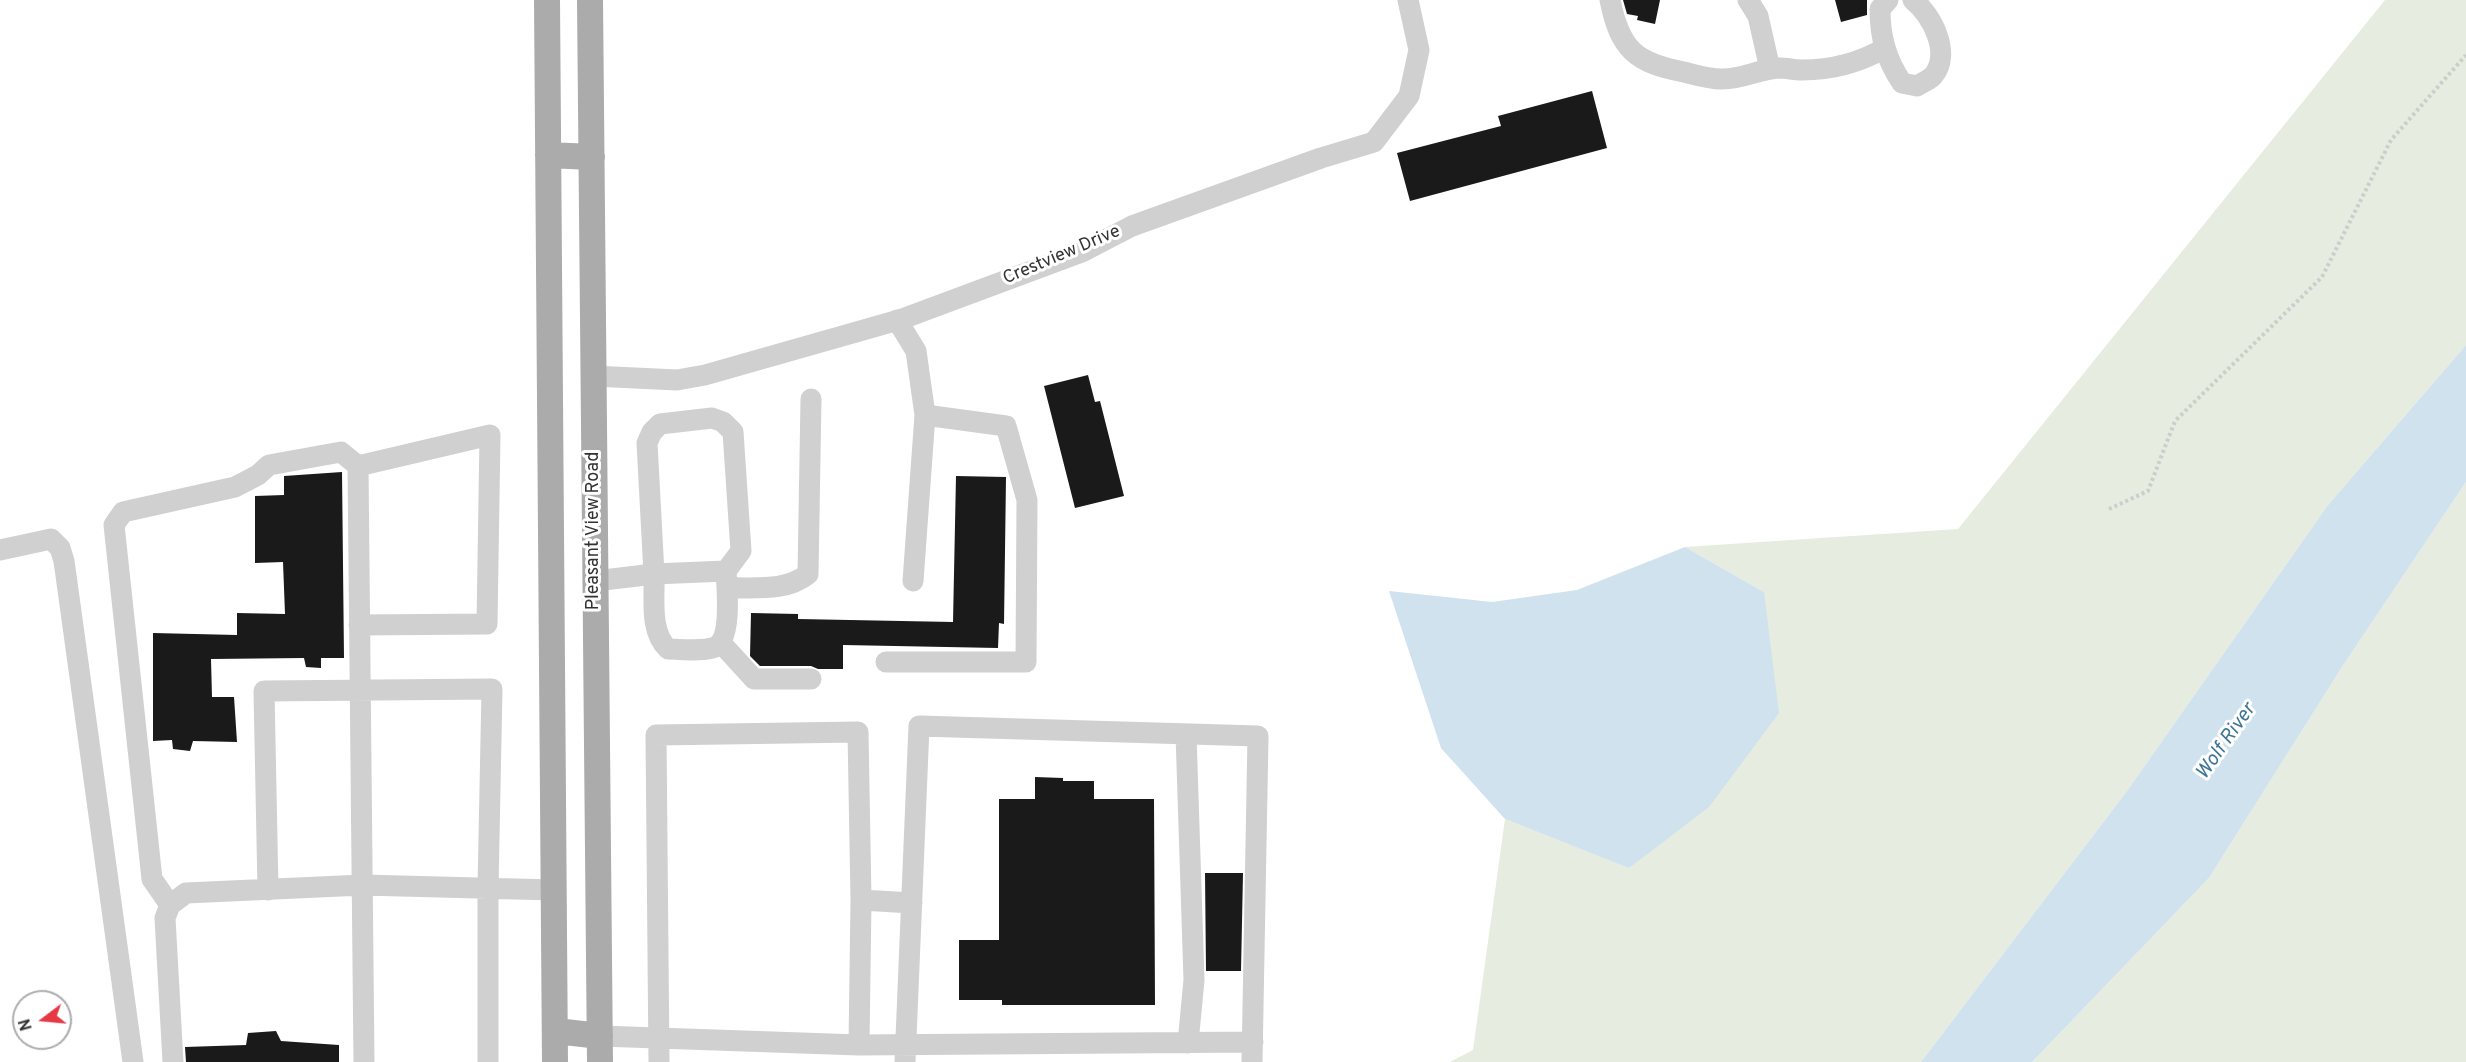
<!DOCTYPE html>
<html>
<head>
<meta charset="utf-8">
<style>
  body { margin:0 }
  #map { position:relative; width:2466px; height:1062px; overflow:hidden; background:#fff; font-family:Overpass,sans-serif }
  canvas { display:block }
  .north { position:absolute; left:12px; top:990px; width:60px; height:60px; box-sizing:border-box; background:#fff; border:2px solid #adadad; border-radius:50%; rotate:254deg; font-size:16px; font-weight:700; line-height:24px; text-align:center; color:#333 }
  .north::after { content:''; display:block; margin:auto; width:21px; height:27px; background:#e63946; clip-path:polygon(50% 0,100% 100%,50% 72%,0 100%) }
</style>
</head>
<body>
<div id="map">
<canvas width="2466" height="1062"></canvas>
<div class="north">N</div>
</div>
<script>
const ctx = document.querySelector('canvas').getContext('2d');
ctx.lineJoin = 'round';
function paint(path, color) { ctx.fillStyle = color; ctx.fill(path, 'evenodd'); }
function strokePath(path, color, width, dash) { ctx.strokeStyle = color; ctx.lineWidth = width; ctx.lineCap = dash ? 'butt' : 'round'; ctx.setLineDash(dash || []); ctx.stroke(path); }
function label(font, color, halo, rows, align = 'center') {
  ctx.font = font + ' Overpass,sans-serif'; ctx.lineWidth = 6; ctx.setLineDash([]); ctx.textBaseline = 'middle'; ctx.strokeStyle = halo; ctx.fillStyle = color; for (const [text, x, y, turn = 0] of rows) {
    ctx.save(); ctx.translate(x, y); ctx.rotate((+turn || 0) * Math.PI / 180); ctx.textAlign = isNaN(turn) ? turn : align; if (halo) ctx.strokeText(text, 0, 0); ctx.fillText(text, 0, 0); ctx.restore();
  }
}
paint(new Path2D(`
  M 2385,0 L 2466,0 L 2466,345 L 2328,505 L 2127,791 L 1921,1062 L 1450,1062 L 1473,1050 L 1505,819 L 1630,868 L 1764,592 L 1685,547 L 1958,529 Z
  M 2466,482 L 2466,1062 L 2032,1062 L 2209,878 L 2342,667 Z`), '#e6ecdf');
paint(new Path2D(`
  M 2466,345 L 2466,482 L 2342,667 L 2209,878 L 2032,1062 L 1921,1062 L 2127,791 L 2328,505 Z
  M 1685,547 L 1764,592 L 1779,713 L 1709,807 L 1629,868 L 1505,819 L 1441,748 L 1389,591 L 1492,602 L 1577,590 Z`), '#cfe2ee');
paint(new Path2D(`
  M 1623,0 L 1660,0 L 1655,24 L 1637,20 L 1638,16 L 1627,14 Z
  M 1835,0 L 1867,0 L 1867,15 L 1841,22 Z
  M 1592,91 L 1607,148 L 1410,201 L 1397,153 L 1501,126 L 1498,116 Z
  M 1088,375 L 1095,402 L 1100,401 L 1124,496 L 1075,508 L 1044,386 Z
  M 342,472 L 344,658 L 321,658 L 321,668 L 306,667 L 304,658 L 211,659 L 212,697 L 234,697 L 237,742 L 193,741 L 190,751 L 173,749 L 172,740 L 153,741 L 153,633 L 237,635 L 237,613 L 285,614 L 283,562 L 255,563 L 255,496 L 284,495 L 284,476 Z
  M 956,476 L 1006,477 L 1004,624 L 999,623 L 998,648 L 843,645 L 843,669 L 818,669 L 811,666 L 760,666 L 750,656 L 751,613 L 798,614 L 798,619 L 953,622 Z
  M 1035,777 L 1063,778 L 1063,781 L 1094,781 L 1094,799 L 1154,799 L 1155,1005 L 1002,1005 L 1002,1000 L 959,1000 L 959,940 L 999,940 L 999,799 L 1035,799 Z
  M 1205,873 L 1243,873 L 1241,971 L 1206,971 Z
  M 276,1031 L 281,1041 L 339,1045 L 339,1062 L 186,1062 L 185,1047 L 246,1045 L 248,1033 Z`), '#1a1a1a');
strokePath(new Path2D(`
  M 2109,509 L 2148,491 L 2175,421 L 2322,277 L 2391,140 L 2466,55`), '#cdcdcd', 4, [3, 3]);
strokePath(new Path2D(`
  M 1610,0 C 1620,50 1636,63 1684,72 C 1696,75 1709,79 1721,79 C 1741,80 1759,69 1779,68 C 1787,68 1794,70 1802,70 C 1832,70 1859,63 1885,48
  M 1748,0 L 1758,16 L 1770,69
  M 1888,0 L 1880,9 C 1880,37 1886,59 1902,83 L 1917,86 C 1922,83 1929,80 1933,76 C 1952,54 1932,15 1913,0
  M 897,320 L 916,351 L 925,415 L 913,581
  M 593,376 L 677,380 L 705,375 L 902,319 L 1082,252 L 1132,226 L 1321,158 L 1374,142 L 1409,96 L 1419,50 L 1408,0
  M 358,466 L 490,435 L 487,624 L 359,625
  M 0,550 L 51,539 L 60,548 L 64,561 L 133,1062
  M 595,581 L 654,574 C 655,598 649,631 668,649 C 681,649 703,652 715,647 C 732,639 727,588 726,571 L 654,574 L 647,443 L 652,432 L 660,424 L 712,418 L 723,422 L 733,432 L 741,551 L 726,571
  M 727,588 C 754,587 786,592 808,574 L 811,399
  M 721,643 L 754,679 L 811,679
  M 886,662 L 1026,662 L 1027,500 L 1006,426 L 925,415
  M 1186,734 L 1194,980 L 1188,1043
  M 268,890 L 264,691 L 492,689 L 488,888 L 488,1062
  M 861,900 L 912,903
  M 170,905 L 152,879 L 114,525 L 123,512 L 235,487 L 258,475 L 269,465 L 341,452 L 358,466 L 364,1062
  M 600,1036 L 859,1045
  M 173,1062 L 165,918 L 170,905 L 186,893 L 363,885 L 554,890
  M 659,1062 L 656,735 L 858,732 L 861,900 L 859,1045 L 1253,1042
  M 905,1062 L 919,726 L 1258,736 L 1252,1062`), '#d0d0d0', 21);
strokePath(new Path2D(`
  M 547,0 L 555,1062
  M 590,0 L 600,1062
  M 548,155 L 592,157
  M 556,1031 L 600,1036`), '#ababab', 26);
label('18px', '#333', '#fff', [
  ["Crestview Drive",1062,256,-23],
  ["Pleasant View Road",594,531,-90]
]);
label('italic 20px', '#3f7597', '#fff', [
  ["Wolf River",2227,742,-55]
]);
</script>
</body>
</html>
